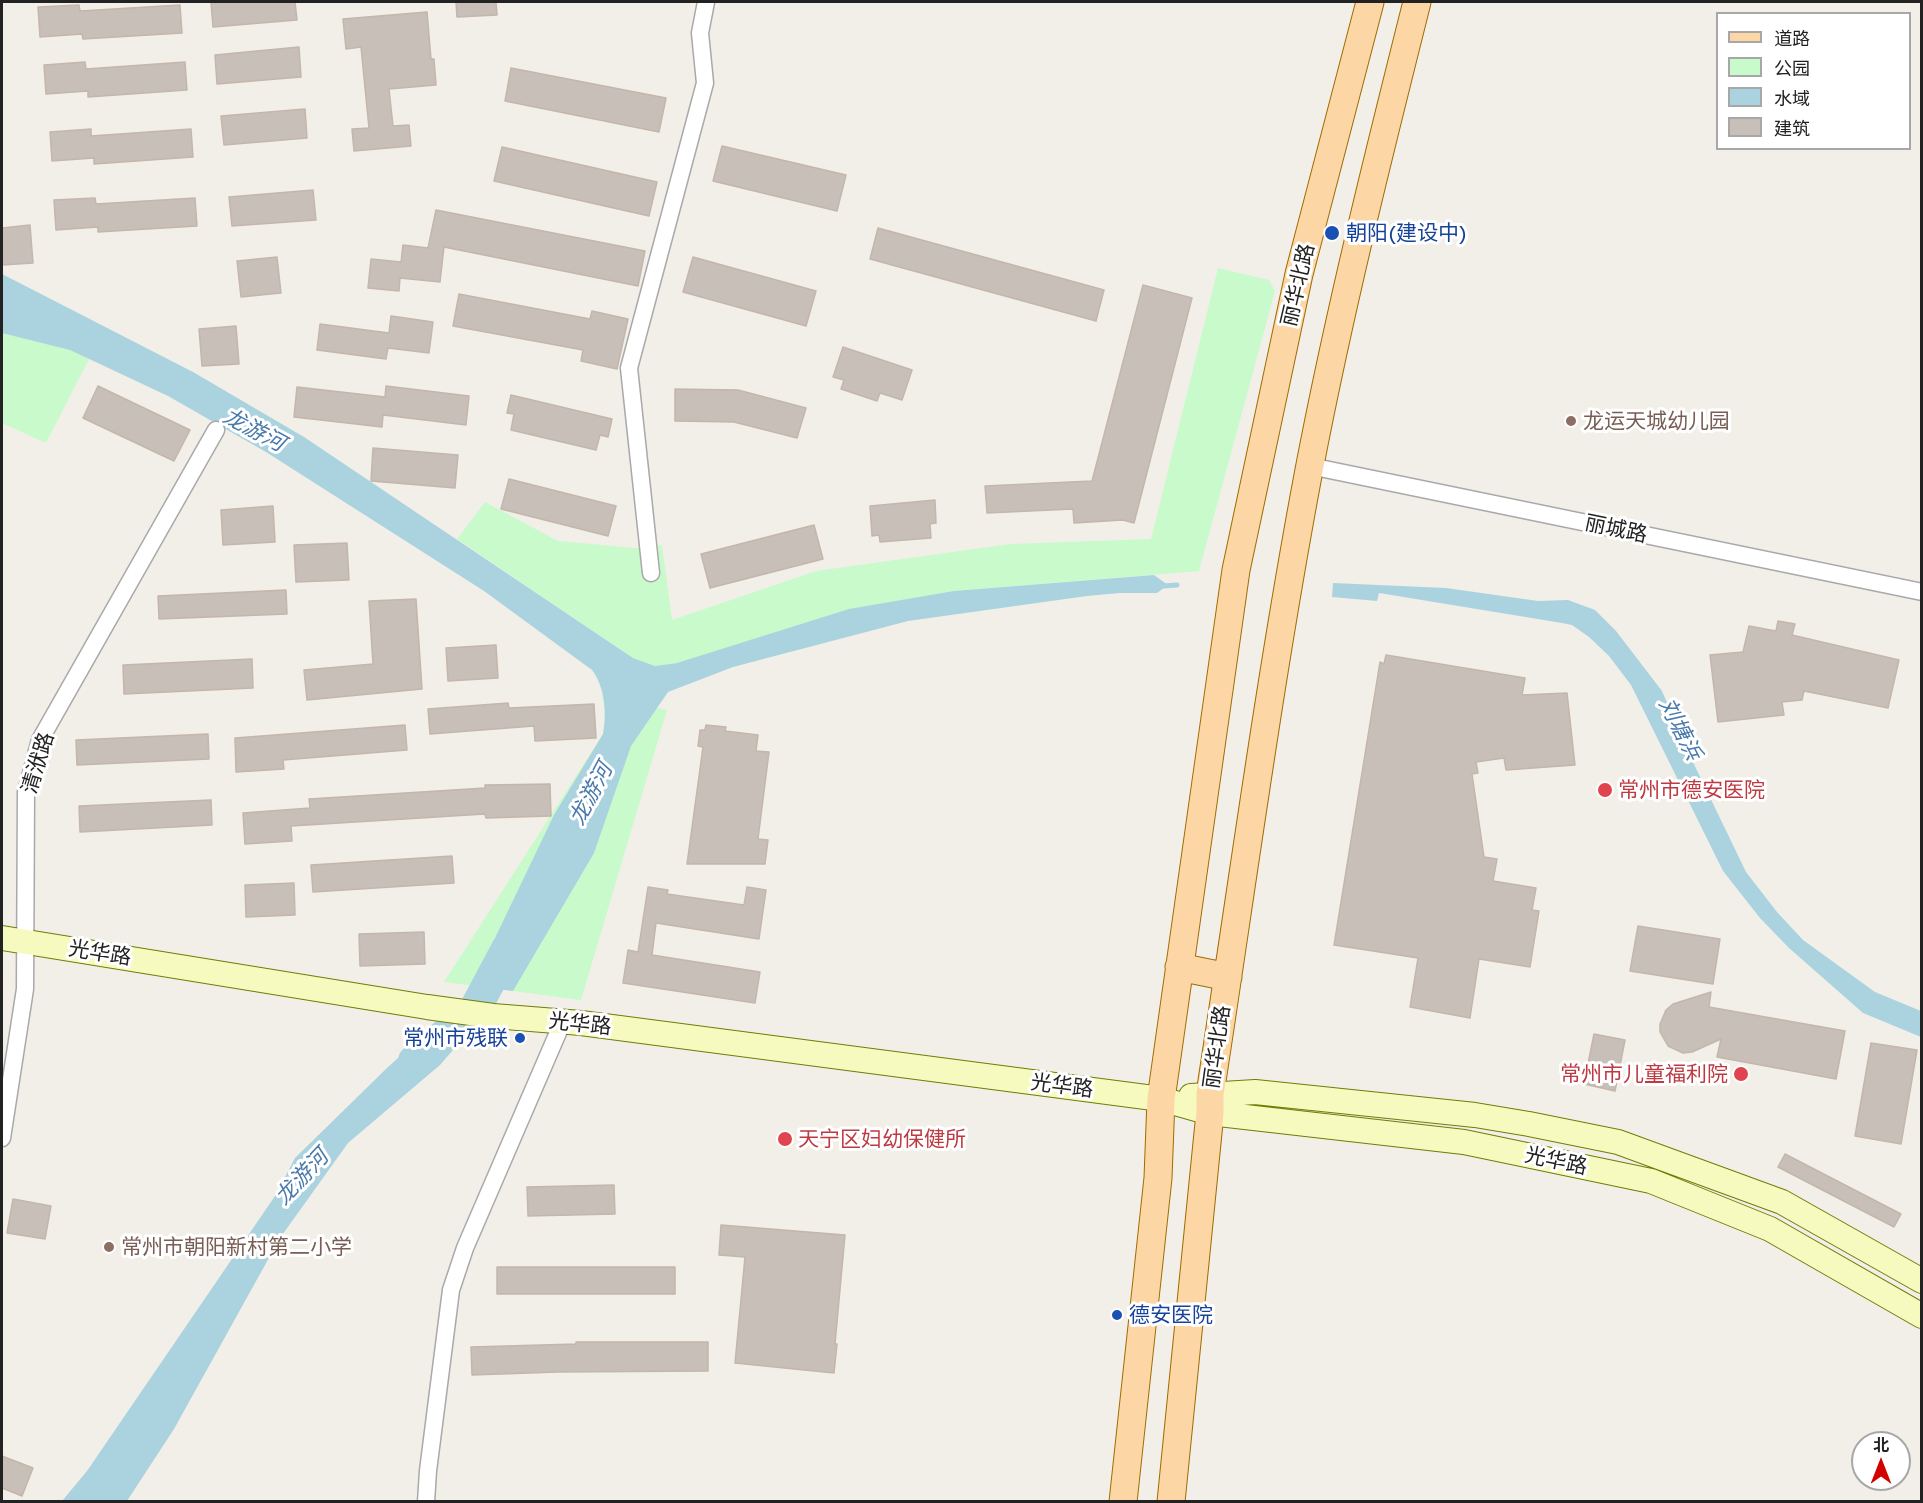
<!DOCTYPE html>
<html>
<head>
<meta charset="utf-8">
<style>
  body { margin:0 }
  #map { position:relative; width:1923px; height:1503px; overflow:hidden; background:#f2efe9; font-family:"Golos Text","Noto Sans SC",sans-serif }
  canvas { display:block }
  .frame { position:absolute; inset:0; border:3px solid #222; pointer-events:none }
  .legend { position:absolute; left:1716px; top:12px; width:195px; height:138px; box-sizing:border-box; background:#fff; border:2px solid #a7a7a7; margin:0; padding:8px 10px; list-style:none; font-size:18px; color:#222 }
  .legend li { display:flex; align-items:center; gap:12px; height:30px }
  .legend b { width:30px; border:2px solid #a7a7a7 }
  .north { position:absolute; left:1851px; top:1431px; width:60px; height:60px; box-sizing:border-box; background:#fff; border:2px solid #a7a7a7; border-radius:50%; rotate:0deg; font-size:16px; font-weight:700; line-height:24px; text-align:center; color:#222 }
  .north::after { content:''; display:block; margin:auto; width:21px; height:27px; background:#d40000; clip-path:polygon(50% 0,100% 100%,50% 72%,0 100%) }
</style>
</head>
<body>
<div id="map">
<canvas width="1923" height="1503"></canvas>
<div class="frame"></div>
<ul class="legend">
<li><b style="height:8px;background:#fcd6a4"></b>道路</li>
<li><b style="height:16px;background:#c8facc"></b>公园</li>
<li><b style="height:16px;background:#aad3df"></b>水域</li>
<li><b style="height:16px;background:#c7bfb8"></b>建筑</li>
</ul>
<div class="north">北</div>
</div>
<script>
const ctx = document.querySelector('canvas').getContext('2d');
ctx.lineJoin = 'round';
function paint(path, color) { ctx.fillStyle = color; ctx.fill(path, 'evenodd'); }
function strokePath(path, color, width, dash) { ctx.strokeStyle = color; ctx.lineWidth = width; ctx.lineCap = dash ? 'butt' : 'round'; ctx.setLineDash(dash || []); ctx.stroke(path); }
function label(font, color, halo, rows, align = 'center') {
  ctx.font = font + ' "Golos Text","Noto Sans SC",sans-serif'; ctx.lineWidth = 6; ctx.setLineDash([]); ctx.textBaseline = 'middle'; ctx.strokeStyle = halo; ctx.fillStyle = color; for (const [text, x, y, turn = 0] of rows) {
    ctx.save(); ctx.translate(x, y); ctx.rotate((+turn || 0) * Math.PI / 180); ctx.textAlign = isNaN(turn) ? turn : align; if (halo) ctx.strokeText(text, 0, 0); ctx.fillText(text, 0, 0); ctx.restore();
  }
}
paint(new Path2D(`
  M 1218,268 L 1269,280 L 1275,291 L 1199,571 L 954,591 L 677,663 L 655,666 L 633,658 L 457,539 L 485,502 L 558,541 L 636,548 L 662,545 L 672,620 L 816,571 L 1010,544 L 1151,539 Z
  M 2,308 L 89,359 L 46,443 L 2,423 Z
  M 602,695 L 667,710 L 581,1000 L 444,982 L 603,734 L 606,719 Z`), '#c8facc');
paint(new Path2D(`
  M 2,274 L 193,372 L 304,437 L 633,658 L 655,666 L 677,663 L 849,609 L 954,591 L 1154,575 L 1168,585 L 1157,593 L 1120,593 L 1087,596 L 908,621 L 733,667 L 668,692 L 631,746 L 594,853 L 513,991 L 472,986 L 554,815 L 603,734 C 607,713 605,687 592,670 L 484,591 L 266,452 L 168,396 L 70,350 L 2,333 Z
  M 1333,583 L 1446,588 L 1538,601 L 1568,600 L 1595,610 L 1616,631 L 1662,691 L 1691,758 L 1746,872 L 1777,912 L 1803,940 L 1875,992 L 1921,1011 L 1921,1037 L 1863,1013 L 1789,948 L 1760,918 L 1723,871 L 1631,685 L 1609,656 L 1589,637 L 1572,625 L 1562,623 L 1379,593 L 1377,601 L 1332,597 Z
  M 427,1032 L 466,1035 L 440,1065 L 348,1143 L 280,1238 L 174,1429 L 127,1501 L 62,1501 L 87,1471 L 275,1196 L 295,1158 L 388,1067 Z`), '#aad3df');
strokePath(new Path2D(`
  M 1163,586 L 1177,585`), '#aad3df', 5);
strokePath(new Path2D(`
  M 414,1061 L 475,1009 L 507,949`), '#aad3df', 32);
const building = new Path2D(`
  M 211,2 L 295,2 L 297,20 L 213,27 Z
  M 456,2 L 496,2 L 497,15 L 457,17 Z
  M 79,5 L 80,11 L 180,5 L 182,33 L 83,39 L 82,34 L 40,37 L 38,7 Z
  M 427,12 L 431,59 L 434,59 L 436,85 L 389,89 L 393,126 L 409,125 L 411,146 L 354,151 L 352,129 L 369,128 L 361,47 L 346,49 L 343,19 Z
  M 299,47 L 301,77 L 217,84 L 215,55 Z
  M 85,62 L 86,69 L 185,62 L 187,90 L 88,97 L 88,91 L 46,94 L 44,65 Z
  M 511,68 L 666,98 L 659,132 L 505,101 Z
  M 305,109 L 307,138 L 224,145 L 221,116 Z
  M 91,129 L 91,136 L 191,129 L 193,157 L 94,164 L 94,158 L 52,161 L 50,132 Z
  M 722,146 L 846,175 L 837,211 L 713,181 Z
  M 502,147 L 657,182 L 649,216 L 494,181 Z
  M 313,190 L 316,220 L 232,226 L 229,197 Z
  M 95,198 L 96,204 L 195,198 L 197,226 L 98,232 L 98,227 L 56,230 L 54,200 Z
  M 436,210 L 645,251 L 638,286 L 444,247 L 440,282 L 400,278 L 399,291 L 368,288 L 371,259 L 401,262 L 403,245 L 428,248 Z
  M 30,225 L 33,263 L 2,265 L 2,228 Z
  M 878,228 L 1104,290 L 1096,321 L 870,259 Z
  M 277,257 L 281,293 L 241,297 L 237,261 Z
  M 693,257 L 816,291 L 806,326 L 683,292 Z
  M 1143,285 L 1192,298 L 1134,523 L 1123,520 L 1074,523 L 1073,509 L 987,513 L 985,486 L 1092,481 Z
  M 459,294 L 590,319 L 592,311 L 628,319 L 617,369 L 581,361 L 583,350 L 453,326 Z
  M 391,316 L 433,322 L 429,353 L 388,348 L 386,359 L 317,350 L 320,324 L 389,333 Z
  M 236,326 L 239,364 L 202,366 L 199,329 Z
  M 843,347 L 912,370 L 902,400 L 880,393 L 877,401 L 841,389 L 844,380 L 833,377 Z
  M 98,386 L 190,430 L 174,461 L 83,418 Z
  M 386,386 L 469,396 L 466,425 L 383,415 L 382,427 L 294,417 L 297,387 L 385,397 Z
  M 675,389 L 738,390 L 806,408 L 797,438 L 734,422 L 675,421 Z
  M 511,395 L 612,419 L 608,437 L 600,435 L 596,450 L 511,430 L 514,414 L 507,413 Z
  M 373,448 L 458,455 L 455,488 L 371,481 Z
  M 509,479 L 616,506 L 608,536 L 501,509 Z
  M 935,500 L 936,523 L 930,524 L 931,538 L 880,542 L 879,535 L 872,536 L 870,506 Z
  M 273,506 L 275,542 L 223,545 L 221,510 Z
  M 814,525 L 823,559 L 710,588 L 701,554 Z
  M 347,543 L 349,580 L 296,582 L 294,545 Z
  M 286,590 L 287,614 L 159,619 L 158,596 Z
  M 416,599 L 422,689 L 307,700 L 304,670 L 373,664 L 369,601 Z
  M 1778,621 L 1795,624 L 1792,635 L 1899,660 L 1888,708 L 1804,691 L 1802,700 L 1782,702 L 1784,715 L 1718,722 L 1710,655 L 1743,652 L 1749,626 L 1776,631 Z
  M 496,645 L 498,678 L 448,681 L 446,648 Z
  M 1386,655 L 1525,678 L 1522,695 L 1567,693 L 1575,765 L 1506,770 L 1504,758 L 1476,762 L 1478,773 L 1472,774 L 1484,857 L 1497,859 L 1493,881 L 1536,888 L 1532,910 L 1539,911 L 1530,967 L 1479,959 L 1470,1018 L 1410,1007 L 1418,958 L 1334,945 L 1380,662 L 1384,664 Z
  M 252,659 L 253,688 L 124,694 L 123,665 Z
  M 508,703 L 509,708 L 594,704 L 596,738 L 535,741 L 534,726 L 430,734 L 428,709 Z
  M 405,725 L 407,750 L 283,760 L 284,769 L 236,772 L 235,738 Z
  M 706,725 L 726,727 L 725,731 L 758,735 L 756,751 L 769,752 L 758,839 L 768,840 L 765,864 L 687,864 L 703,747 L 698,746 L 700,730 L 705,730 Z
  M 208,734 L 209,759 L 77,765 L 76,740 Z
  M 550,784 L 551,816 L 486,818 L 485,814 L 291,826 L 292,841 L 245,844 L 243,813 L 310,808 L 309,799 L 485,788 L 485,785 Z
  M 211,800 L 212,825 L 80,832 L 79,806 Z
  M 452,856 L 454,883 L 313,892 L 311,865 Z
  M 294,883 L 295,915 L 246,917 L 245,885 Z
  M 648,887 L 668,890 L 667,894 L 744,905 L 747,887 L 766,890 L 759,939 L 656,923 L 652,955 L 760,972 L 755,1003 L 623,983 L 628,950 L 638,952 Z
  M 1638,926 L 1720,939 L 1713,984 L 1630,971 Z
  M 424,932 L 425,964 L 360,966 L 359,934 Z
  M 1711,992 L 1709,1007 L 1845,1031 L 1836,1079 L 1717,1057 L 1721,1039 L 1692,1052 L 1683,1053 L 1668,1046 L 1660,1032 L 1660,1024 L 1666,1010 L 1673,1004 Z
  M 1594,1034 L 1625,1040 L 1615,1091 L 1584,1084 Z
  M 1871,1043 L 1917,1050 L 1901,1144 L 1855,1136 Z
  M 1785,1154 L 1901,1214 L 1894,1227 L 1778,1167 Z
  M 614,1185 L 615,1214 L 528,1216 L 527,1187 Z
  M 13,1199 L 51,1206 L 45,1239 L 7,1233 Z
  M 721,1225 L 845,1235 L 835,1344 L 837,1344 L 834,1373 L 735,1363 L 745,1257 L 719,1255 Z
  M 497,1267 L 675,1267 L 675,1294 L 497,1294 Z
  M 576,1342 L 708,1342 L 708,1371 L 558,1372 L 472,1375 L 471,1347 L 576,1344 Z
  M 2,1456 L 33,1468 L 22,1496 L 2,1488 Z`);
paint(building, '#c7bfb8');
strokePath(building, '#c4b6ab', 1.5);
const street = new Path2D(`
  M 1310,466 L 1922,592
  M 651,573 L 629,368 L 705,83 L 700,33 L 706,2
  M 2,1138 L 25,989 L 26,792 L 40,740 L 216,430
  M 426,1502 L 428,1471 L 451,1290 L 465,1248 L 563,1021`);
const secondary = new Path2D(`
  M 2,938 L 427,1007 L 493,1016 L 581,1023 L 1161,1099 L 1210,1113 L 1464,1142 L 1651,1181 L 1770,1229 L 1922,1316
  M 1191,1096 L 1255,1092 L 1475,1115 L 1529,1124 L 1618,1142 L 1782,1202 L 1922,1281`);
const primary = new Path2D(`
  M 1179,967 L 1228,977
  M 1123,1502 L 1158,1178 L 1161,1099 L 1236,570 L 1299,274 L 1370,2
  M 1171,1502 L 1210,1113 L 1210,1094 C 1242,886 1270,677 1309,470 C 1339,313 1378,157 1417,2`);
strokePath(street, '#a9a9a9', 19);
strokePath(secondary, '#707d05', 26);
strokePath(primary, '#a06b00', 29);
strokePath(street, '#fff', 16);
strokePath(secondary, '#f7fabf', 24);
strokePath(primary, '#fcd6a4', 27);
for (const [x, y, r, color] of [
  [1332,233,8,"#1a4fb4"],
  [1571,421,6,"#8d6e63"],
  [1605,790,8,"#e0444e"],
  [520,1038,6,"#1a4fb4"],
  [1741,1074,8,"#e0444e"],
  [785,1139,8,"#e0444e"],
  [109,1247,6,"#8d6e63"],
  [1117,1315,6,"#1a4fb4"]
]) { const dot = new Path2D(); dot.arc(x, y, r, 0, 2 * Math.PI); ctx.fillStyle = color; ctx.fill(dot); strokePath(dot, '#fff', 2); }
label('21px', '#164399', '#fff', [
  ["朝阳(建设中)",1346,233],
  ["常州市残联",508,1038,"right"],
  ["德安医院",1129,1315]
], 'left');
label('21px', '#222', '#fff', [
  ["丽华北路",1298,285,-77],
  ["丽城路",1616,529,12],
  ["清洑路",38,763,-73],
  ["光华路",100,953,9],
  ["光华路",580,1024,6],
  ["丽华北路",1217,1047,-82],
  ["光华路",1062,1086,7],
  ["光华路",1556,1161,12]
]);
label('21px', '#785e54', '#fff', [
  ["龙运天城幼儿园",1583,421],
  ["常州市朝阳新村第二小学",121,1247]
], 'left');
label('21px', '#be3a42', '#fff', [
  ["常州市德安医院",1618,790],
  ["常州市儿童福利院",1728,1074,"right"],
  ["天宁区妇幼保健所",798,1139]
], 'left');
label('italic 22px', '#4a7aab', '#fff', [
  ["龙游河",254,430,28],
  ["刘塘浜",1680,729,63],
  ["龙游河",591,794,-62],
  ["龙游河",302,1177,-47]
]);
</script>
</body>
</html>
